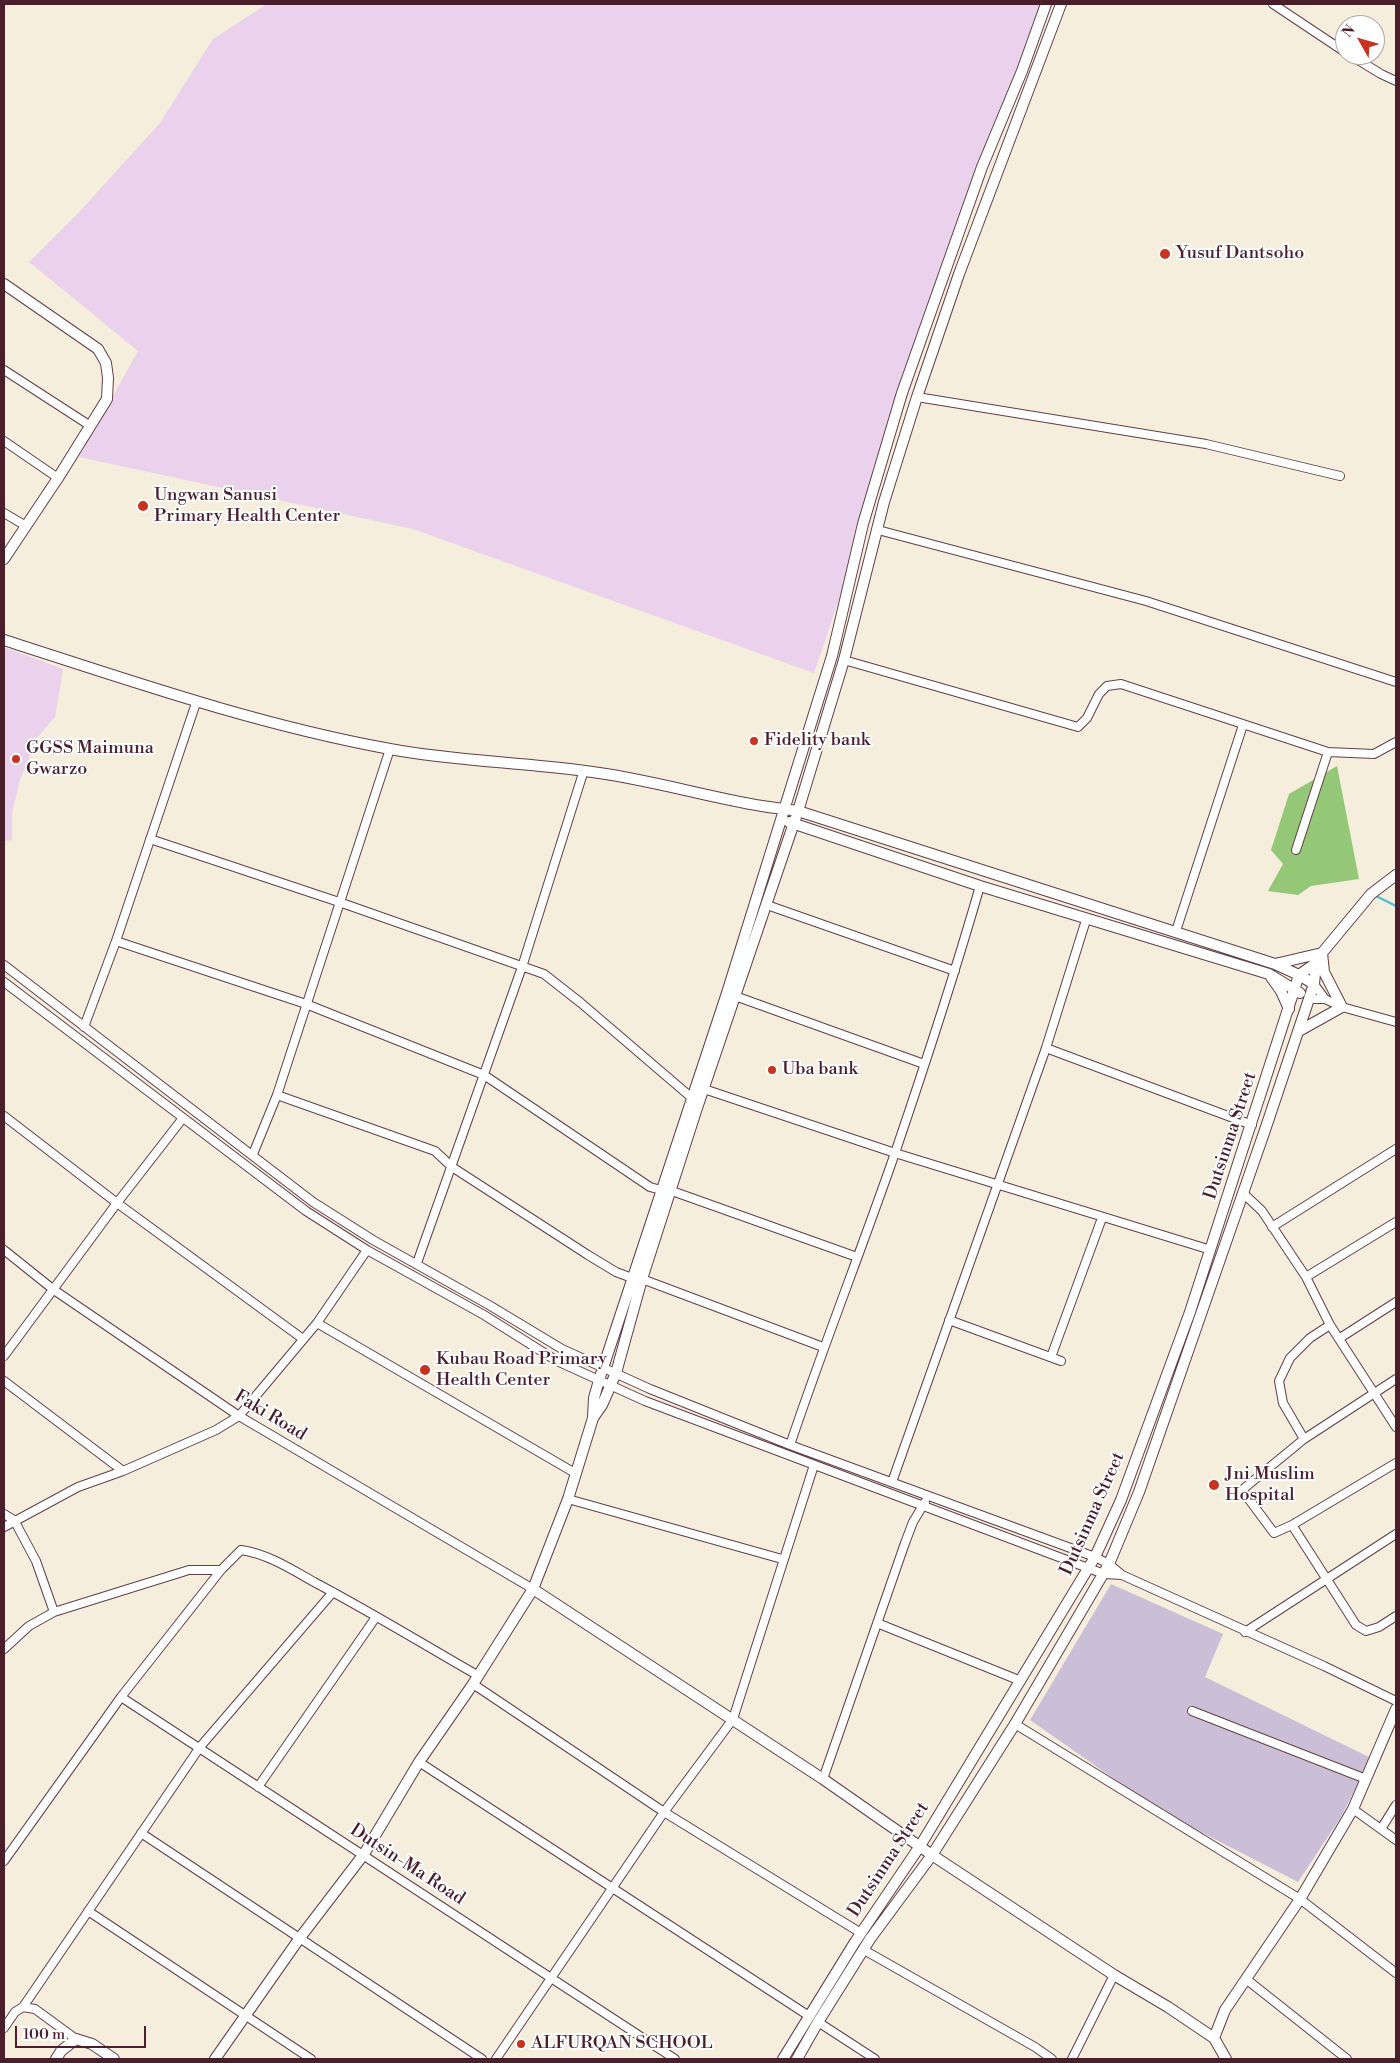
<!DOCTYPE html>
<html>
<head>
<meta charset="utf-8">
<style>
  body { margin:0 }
  #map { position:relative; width:1400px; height:2063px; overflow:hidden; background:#f5eedc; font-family:"Libre Bodoni",serif }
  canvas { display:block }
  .frame { position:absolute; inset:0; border:5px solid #4a1f2b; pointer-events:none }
  .north { position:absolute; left:1335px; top:15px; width:50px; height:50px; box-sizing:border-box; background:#fff; border:1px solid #b7a5aa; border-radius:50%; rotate:308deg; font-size:14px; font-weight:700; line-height:20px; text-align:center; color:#4a1f2b }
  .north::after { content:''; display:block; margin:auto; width:18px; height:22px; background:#c8321e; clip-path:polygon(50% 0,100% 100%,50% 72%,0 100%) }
  .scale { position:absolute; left:15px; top:2026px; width:131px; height:22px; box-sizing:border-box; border:2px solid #4a1f2b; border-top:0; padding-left:6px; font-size:15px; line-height:18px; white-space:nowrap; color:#4a1f2b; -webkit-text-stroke:4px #fff; paint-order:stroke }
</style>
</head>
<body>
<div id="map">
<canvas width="1400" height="2063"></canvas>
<div class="frame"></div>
<div class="north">N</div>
<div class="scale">100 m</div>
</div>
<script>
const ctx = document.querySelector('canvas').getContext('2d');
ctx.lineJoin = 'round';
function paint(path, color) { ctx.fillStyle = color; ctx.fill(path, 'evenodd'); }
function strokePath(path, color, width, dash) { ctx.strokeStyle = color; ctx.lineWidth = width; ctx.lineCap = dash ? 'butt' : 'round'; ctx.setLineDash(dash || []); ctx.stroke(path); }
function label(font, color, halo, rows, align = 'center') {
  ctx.font = font + ' "Libre Bodoni",serif'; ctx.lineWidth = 4; ctx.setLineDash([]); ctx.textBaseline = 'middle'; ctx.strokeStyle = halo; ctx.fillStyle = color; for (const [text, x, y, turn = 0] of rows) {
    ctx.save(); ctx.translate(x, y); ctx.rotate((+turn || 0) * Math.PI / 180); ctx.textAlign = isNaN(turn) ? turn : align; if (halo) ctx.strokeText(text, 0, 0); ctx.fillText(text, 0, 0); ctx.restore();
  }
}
paint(new Path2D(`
  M 267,4 L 1041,4 L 814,673 L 413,529 L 79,457 L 138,351 L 29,262 L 82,209 L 160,123 L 213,39 Z
  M 4,647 L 63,669 L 55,717 L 37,738 L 20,780 L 12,813 L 12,840 L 4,841 Z`), '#ead1ec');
paint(new Path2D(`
  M 1111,1584 L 1223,1634 L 1205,1677 L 1371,1758 L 1341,1817 L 1298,1882 L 1160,1811 L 1030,1720 Z`), '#cabfd6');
paint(new Path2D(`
  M 1337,766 L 1359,879 L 1311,886 L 1298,895 L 1268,891 L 1283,864 L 1271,850 L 1289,794 Z`), '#94c778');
strokePath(new Path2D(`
  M 1374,895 L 1396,906`), '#54bcd1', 2.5);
const street = new Path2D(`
  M 1273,4 L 1345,52
  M 1350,55 L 1381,74 L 1396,81
  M 4,370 L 89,425
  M 917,397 L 1206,444 L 1340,476
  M 4,441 L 58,478
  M 4,513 L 26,526
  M 878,530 L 1146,601 L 1396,682
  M 844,660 L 1078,727 L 1087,718 L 1099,694 L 1107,686 L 1121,684 L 1328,752 L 1374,754 L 1396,742
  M 150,839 L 339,902 L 544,974 L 581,1003 L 692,1098
  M 1296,850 L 1328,752
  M 767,905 L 955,971
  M 1176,931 L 1243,725
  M 116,941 L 306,1004 L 484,1075 L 650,1187 L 661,1190
  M 4,965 L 313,1202 L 373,1240 L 489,1305 L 562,1349 L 650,1389 L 790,1445 L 1095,1557 L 1109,1564 L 1122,1575 L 1324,1666 L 1396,1701
  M 4,982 L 306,1211 L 367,1250 L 484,1315 L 557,1361 L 645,1401 L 1104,1574 L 1122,1575
  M 1314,984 L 1325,999
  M 735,996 L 924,1064
  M 1309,999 L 1325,999 L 1342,1007 L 1396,1022
  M 84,1027 L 116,941 L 196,703
  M 1046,1048 L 1252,1125
  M 704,1089 L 895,1153 L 1211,1250
  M 277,1095 L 435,1151 L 452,1167 L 588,1255 L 616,1272 L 632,1278
  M 4,1116 L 117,1203 L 303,1339
  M 253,1154 L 277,1095 L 390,749
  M 672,1191 L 857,1257
  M 1243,1193 L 1262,1211 L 1306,1277 L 1330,1325 L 1396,1427
  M 1272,1227 L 1396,1149
  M 4,1250 L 54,1290 L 239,1416 L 533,1589
  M 417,1263 L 522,967 L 584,770
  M 1306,1277 L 1396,1222
  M 642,1279 L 823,1347
  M 949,1320 L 1061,1361
  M 317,1323 L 575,1473
  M 1340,1338 L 1396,1302
  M 4,1356 L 117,1203 L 183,1118
  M 1051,1357 L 1102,1218
  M 1396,1379 L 1304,1439 L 1242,1490 L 1274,1533 L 1292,1525 L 1356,1625 L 1366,1631 L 1379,1627 L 1396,1616
  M 4,1381 L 123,1471
  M 1304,1439 L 1283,1403 L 1279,1381 L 1290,1358 L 1310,1338 L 1330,1325
  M 790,1445 C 823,1347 861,1251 895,1153 C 925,1065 954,976 980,886
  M 892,1482 L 1046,1048 L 1086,920
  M 568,1499 L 782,1559
  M 4,1514 L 14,1520 L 36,1561 L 54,1612
  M 1292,1525 L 1396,1463
  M 4,1527 L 78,1487 L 123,1471 L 216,1430 L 239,1416 L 317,1323 L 367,1250
  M 877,1623 L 1021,1681
  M 1245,1632 L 1396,1534
  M 4,1649 L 29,1626 L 54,1612 L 189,1570 L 221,1570
  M 473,1684 L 664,1812 L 861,1933
  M 121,1697 L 675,2059
  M 1192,1711 L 1366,1779
  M 1015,1724 L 1300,1899 L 1396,1973
  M 419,1762 L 809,2016
  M 823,1779 L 905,1543 L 913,1522 L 925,1502
  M 258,1787 L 376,1617
  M 1353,1809 L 1396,1840
  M 1381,1829 L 1396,1805
  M 141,1833 L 482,2059
  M 4,1861 L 121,1697 L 221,1570 L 241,1550 C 268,1554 291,1569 314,1582 C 369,1611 423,1644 477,1675
  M 88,1911 L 311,2059
  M 864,1950 L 1035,2047 L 1052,2059
  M 1246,1979 L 1347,2059
  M 23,2007 L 35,2009 L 76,2039
  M 818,2022 L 875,2059
  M 4,2028 L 15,2012 L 23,2007 L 200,1747 L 333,1592
  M 496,2059 L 664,1812 L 733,1719 L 814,1465
  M 1072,2059 L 1114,1975`);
const secondary = new Path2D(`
  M 4,284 L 98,349 L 106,363 L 108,378 L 107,399 L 58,478 L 4,559
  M 4,640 C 131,681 258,725 390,749 C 454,761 520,762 585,771 C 645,778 702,796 762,806 C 774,808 786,809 798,811 L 1275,964 L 1299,975 L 1314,984
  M 789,822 L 980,886 L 1269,974 L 1300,993
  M 1275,964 L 1322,953 L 1324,972 L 1342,1007 L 1299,1031
  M 1271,977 L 1281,991 L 1289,1009
  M 593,1417 L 594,1398 L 599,1380 L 727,993 L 832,656 L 863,524 L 902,393 L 982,167 L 1022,71 L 1046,4
  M 533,1589 L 823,1779 L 932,1855 L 1114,1975 L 1168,2007 L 1214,2038
  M 56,2059 L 61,2051 L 76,2039 L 92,2044 L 114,2059
  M 215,2059 L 299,1939 L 364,1854 L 419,1762 L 473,1684 L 533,1589 L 568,1499 L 593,1418 L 602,1405 L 616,1373 L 642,1279 L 697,1108 L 798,811 L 844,660 L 884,502 L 917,397 L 959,274 L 1061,4
  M 783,2059 L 855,1942 L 920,1846 L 1095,1557 L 1121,1500 L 1190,1312 L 1299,975 L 1316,963
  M 797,2059 L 818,2022 L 870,1939 L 932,1855 L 1015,1724 L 1109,1564 L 1139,1492 L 1265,1130 L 1314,984 L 1316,963 L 1322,953 L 1371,894 L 1396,875
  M 1226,2059 L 1214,2038 L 1225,2010 L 1300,1899 L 1353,1809 L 1396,1709`);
strokePath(street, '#643e46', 10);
strokePath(secondary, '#643e46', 12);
strokePath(street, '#fff', 8);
strokePath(secondary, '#fff', 10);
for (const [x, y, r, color] of [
  [1165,254,6,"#c8321e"],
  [143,506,6,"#c8321e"],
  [754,741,5,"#c8321e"],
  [16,759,5,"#c8321e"],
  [772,1070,5,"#c8321e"],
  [425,1370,6,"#c8321e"],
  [1214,1485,6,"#c8321e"],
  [521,2044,5,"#c8321e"]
]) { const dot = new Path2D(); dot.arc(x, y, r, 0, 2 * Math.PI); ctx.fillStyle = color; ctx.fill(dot); strokePath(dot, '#fff', 2); }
label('18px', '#4a1f2b', '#fff', [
  ["Yusuf Dantsoho",1176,254],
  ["Ungwan Sanusi",154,496],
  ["Primary Health Center",154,517],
  ["Fidelity bank",764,741],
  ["GGSS Maimuna",26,749],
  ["Gwarzo",26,770],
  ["Uba bank",782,1070],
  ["Kubau Road Primary",436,1360],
  ["Health Center",436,1381],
  ["Jni Muslim",1225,1475],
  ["Hospital",1225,1496],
  ["ALFURQAN SCHOOL",531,2044]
], 'left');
label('18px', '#4a1f2b', '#fff', [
  ["Dutsinma Street",1231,1136,-72],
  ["Faki Road",270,1416,31],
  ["Dutsinma Street",1093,1514,-66],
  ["Dutsinma Street",889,1860,-57],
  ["Dutsin-Ma Road",407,1865,33]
]);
</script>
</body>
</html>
